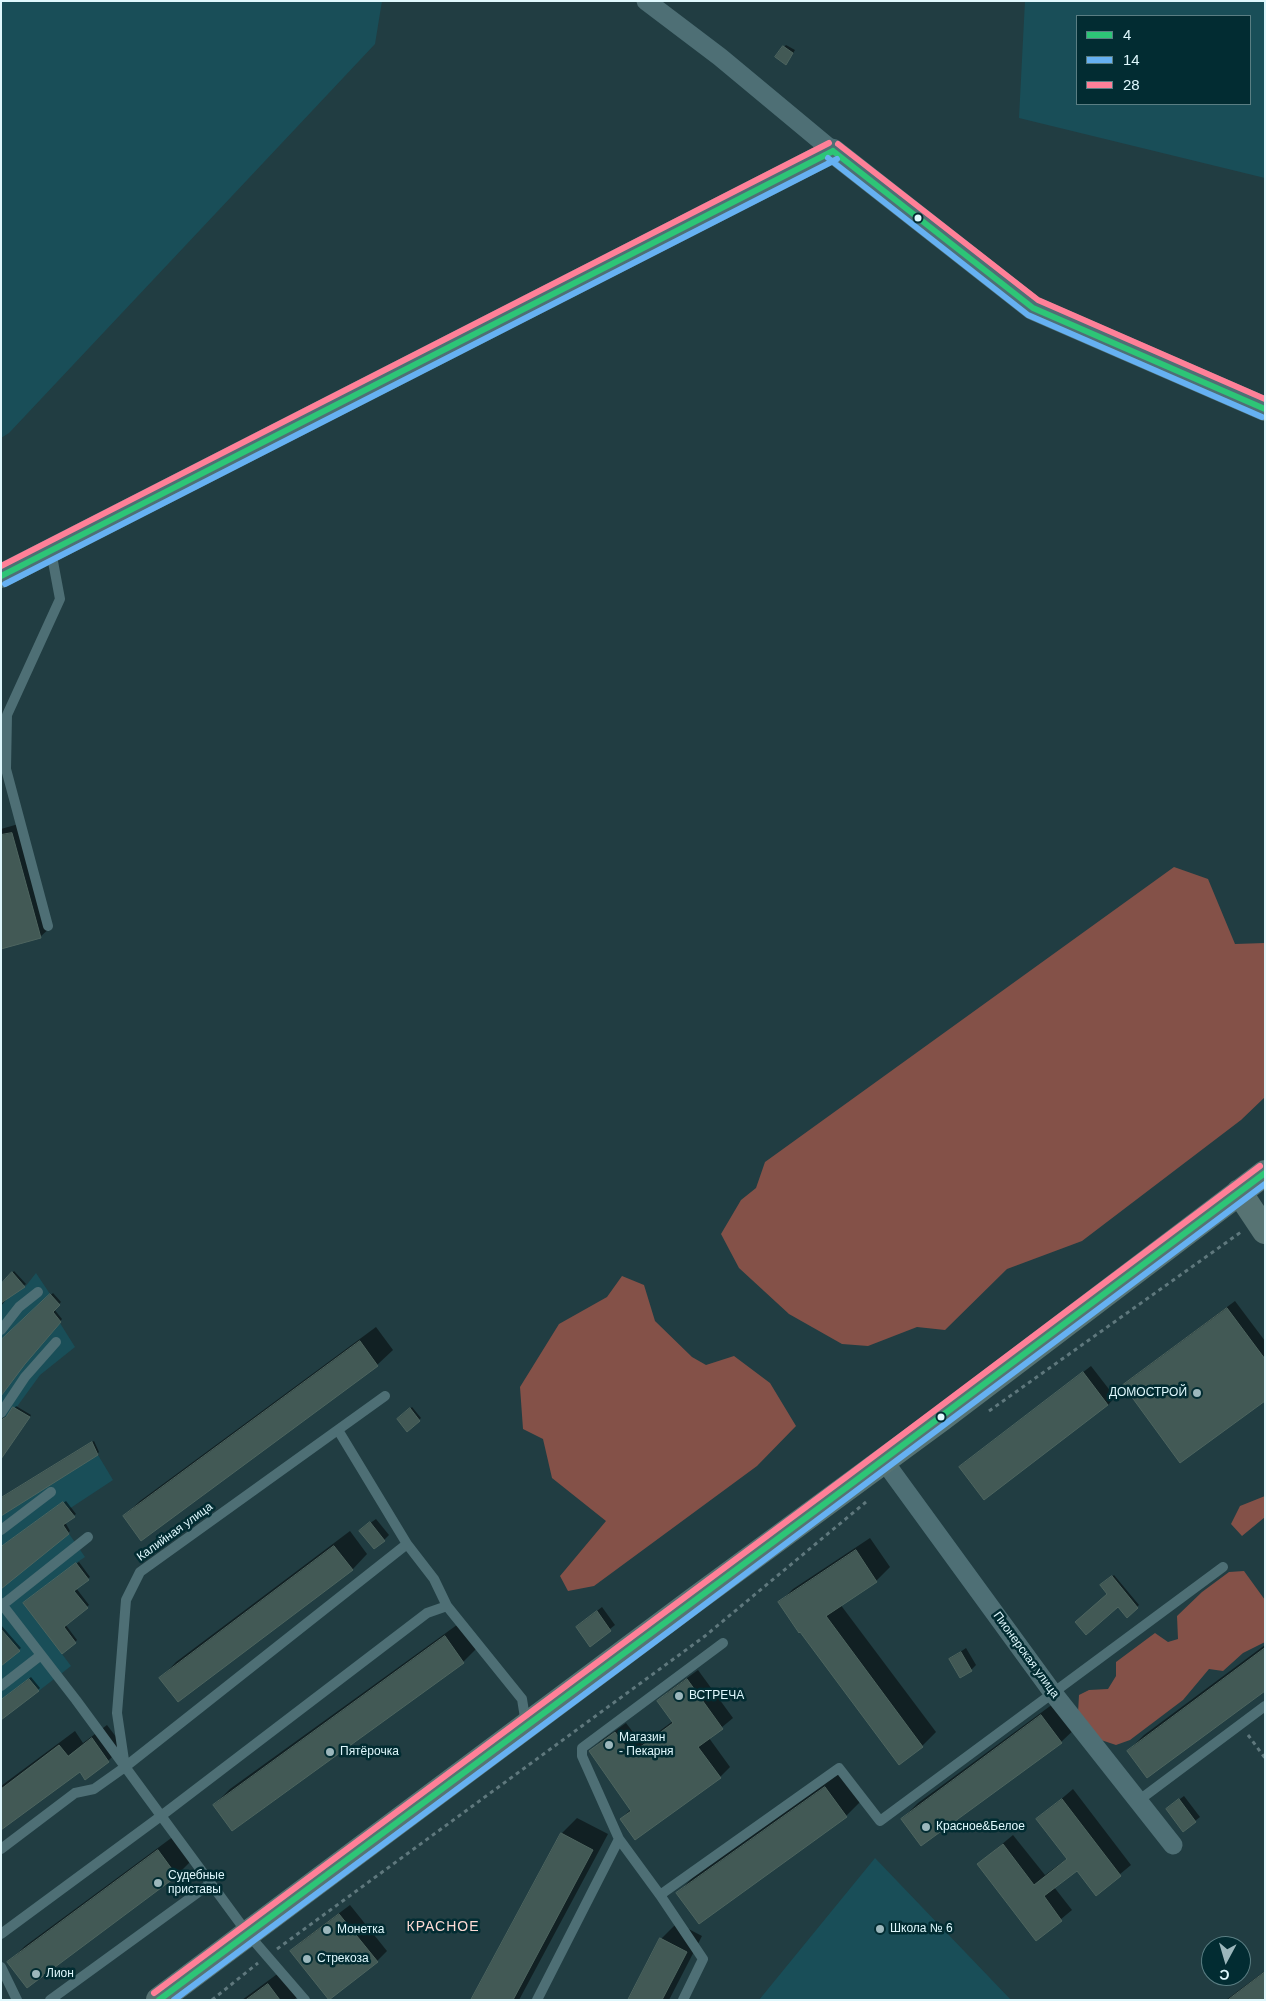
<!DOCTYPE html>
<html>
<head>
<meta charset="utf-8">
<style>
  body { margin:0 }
  #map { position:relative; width:1266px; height:2001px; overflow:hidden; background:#213d42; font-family:Arial,sans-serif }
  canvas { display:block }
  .frame { position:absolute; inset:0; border:2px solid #dff8fd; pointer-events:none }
  .legend { position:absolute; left:1076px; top:15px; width:175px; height:90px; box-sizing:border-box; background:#022c32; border:1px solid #5a7e83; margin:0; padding:6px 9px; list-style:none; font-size:15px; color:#dff8fd }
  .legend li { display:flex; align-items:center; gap:10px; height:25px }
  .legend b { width:25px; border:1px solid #5a7e83 }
  .north { position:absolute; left:1201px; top:1936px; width:50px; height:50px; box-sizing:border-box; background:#022c32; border:1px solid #5a7e83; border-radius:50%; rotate:186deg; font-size:14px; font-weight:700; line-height:20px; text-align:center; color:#dff8fd }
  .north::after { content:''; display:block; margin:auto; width:18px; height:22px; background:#9cb7bc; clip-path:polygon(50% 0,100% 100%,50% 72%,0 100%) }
</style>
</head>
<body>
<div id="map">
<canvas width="1266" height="2001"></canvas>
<div class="frame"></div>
<ul class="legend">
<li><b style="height:6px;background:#2dc577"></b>4</li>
<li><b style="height:6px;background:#66b1f2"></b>14</li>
<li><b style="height:6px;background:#ff8098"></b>28</li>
</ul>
<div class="north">С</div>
</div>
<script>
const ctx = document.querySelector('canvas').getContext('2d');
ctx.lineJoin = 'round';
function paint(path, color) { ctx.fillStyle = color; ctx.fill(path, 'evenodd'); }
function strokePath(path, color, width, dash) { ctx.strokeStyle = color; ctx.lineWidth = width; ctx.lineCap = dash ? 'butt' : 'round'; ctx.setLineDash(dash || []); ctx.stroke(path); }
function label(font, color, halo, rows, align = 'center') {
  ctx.font = font + ' Arial,sans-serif'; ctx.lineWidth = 5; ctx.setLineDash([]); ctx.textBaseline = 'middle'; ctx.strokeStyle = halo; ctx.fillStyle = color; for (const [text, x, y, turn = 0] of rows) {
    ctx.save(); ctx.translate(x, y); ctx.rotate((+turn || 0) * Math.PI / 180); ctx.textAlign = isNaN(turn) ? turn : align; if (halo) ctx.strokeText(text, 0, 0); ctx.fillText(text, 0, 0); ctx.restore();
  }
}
paint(new Path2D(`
  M 1,1 L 382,1 L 375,44 L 9,433 L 1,438 Z
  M 1025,1 L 1265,1 L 1265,178 L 1019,118 ZM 1077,16 L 1250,16 L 1250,104 L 1077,104 Z
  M 12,1272 L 25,1287 L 36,1273 L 50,1294 L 60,1305 L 53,1312 L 75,1347 L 40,1375 L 16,1408 L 30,1417 L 1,1459 L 1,1284 Z
  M 98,1455 L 113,1480 L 69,1509 L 75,1517 L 63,1525 L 85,1557 L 76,1563 L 89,1580 L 75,1591 L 88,1608 L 49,1608 L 76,1643 L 62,1654 L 71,1666 L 1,1720 L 1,1498 L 3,1500 Z
  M 875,1858 L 1011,2000 L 759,2000 Z`), '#194e58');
paint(new Path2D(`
  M 1174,867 L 1208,879 L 1235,944 L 1265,943 L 1265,1097 L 1241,1120 L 1082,1241 L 1007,1269 L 945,1330 L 917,1327 L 868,1346 L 842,1344 L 789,1314 L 739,1268 L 721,1234 L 741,1200 L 756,1188 L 765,1162 Z
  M 622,1276 L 644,1285 L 655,1321 L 692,1357 L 706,1365 L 734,1356 L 770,1383 L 796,1426 L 757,1466 L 594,1586 L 568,1591 L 560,1576 L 606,1521 L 552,1478 L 543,1439 L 523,1429 L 520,1387 L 559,1324 L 607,1297 Z
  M 1265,1496 L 1265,1517 L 1242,1536 L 1231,1524 L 1240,1506 Z
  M 1244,1571 L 1265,1600 L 1265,1642 L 1243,1653 L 1223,1671 L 1209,1669 L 1183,1700 L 1130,1740 L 1116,1745 L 1101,1740 L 1078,1713 L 1079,1695 L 1089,1690 L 1108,1689 L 1116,1676 L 1116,1662 L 1155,1633 L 1168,1642 L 1178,1639 L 1177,1616 L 1202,1592 L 1229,1572 Z`), '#845148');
paint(new Path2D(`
  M 786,45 L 795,50 L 788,61 L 784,47 Z
  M 22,823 L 51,927 L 40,937 L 1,942 L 1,829 Z
  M 14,1271 L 26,1284 L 9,1296 L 1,1306 L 1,1286 Z
  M 53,1293 L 61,1302 L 54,1309 L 62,1319 L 27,1360 L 8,1335 Z
  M 1235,1301 L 1265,1341 L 1265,1399 L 1124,1385 L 1132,1378 Z
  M 376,1327 L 393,1350 L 377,1365 L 124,1516 L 140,1501 Z
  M 1091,1366 L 1115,1397 L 1108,1405 L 960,1468 Z
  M 16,1406 L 31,1415 L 1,1459 L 1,1417 L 9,1416 Z
  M 412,1407 L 421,1418 L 408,1430 L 399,1420 Z
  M 94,1441 L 99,1452 L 97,1454 L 1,1515 L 1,1494 L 3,1497 Z
  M 66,1501 L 76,1514 L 65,1522 L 70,1531 L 68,1533 L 1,1548 Z
  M 376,1519 L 389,1535 L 384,1540 L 366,1526 Z
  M 350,1531 L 367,1554 L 352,1570 L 161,1678 L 176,1662 Z
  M 870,1538 L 890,1567 L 876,1581 L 840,1604 L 936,1732 L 922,1746 L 899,1763 L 780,1602 L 793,1589 Z
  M 79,1562 L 90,1577 L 76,1588 L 89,1605 L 65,1624 L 77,1640 L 75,1642 L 27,1601 Z
  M 1114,1575 L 1139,1605 L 1127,1616 L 1109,1594 L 1104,1584 Z
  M 602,1607 L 615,1625 L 590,1645 L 583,1622 Z
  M 461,1622 L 479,1646 L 463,1662 L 233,1830 L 214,1805 L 230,1789 Z
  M 1,1625 L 21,1648 L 1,1664 Z
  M 1265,1645 L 1265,1689 L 1128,1751 L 1144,1735 Z
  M 966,1648 L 976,1665 L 971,1670 L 950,1659 Z
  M 698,1670 L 733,1718 L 709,1738 L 730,1767 L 720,1777 L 621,1819 L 631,1809 L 590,1752 L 601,1741 L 626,1723 L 642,1744 L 673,1721 L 659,1701 L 669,1691 Z
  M 31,1677 L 40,1688 L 38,1690 L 1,1701 Z
  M 1057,1701 L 1077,1727 L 1061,1742 L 902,1819 L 918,1803 Z
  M 107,1725 L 123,1746 L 108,1761 L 80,1770 L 1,1829 L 1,1786 L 75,1731 L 83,1743 Z
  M 841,1772 L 861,1801 L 846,1816 L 678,1893 L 693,1877 Z
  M 1073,1789 L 1131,1865 L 1096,1894 L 1077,1869 L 1054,1887 L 1072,1910 L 1037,1939 L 978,1864 L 1013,1835 L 1045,1875 L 1068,1858 L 1038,1819 Z
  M 1184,1796 L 1200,1817 L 1195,1821 L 1172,1805 Z
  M 577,1818 L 608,1834 L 519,2000 L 473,2000 L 562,1833 Z
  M 174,1836 L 192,1860 L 176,1876 L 9,1962 L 25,1946 Z
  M 350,1905 L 387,1951 L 377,1961 L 292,1951 L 302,1941 Z
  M 677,1923 L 702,1936 L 669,2000 L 629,2000 L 661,1939 Z
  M 284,1969 L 301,1993 L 294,2000 L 242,2000 Z
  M 1265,1971 L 1265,2000 L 1226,2000 Z`), '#0007');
const building = new Path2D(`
  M 783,46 L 793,53 L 786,65 L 775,57 Z
  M 12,833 L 41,938 L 1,949 L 1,835 Z
  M 12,1272 L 25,1287 L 1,1303 L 1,1284 Z
  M 50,1294 L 60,1305 L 53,1312 L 61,1322 L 25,1364 L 1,1396 L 1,1340 Z
  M 1227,1308 L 1265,1359 L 1265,1401 L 1180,1463 L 1123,1385 Z
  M 360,1341 L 378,1366 L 141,1541 L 123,1516 Z
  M 1083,1372 L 1108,1405 L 984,1500 L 959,1467 Z
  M 13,1407 L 30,1417 L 1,1459 L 1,1420 L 6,1417 Z
  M 410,1408 L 420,1421 L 407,1432 L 397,1419 Z
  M 92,1442 L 98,1455 L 1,1516 L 1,1498 Z
  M 63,1502 L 75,1517 L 63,1525 L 69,1534 L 1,1589 L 1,1547 Z
  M 370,1522 L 385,1541 L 374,1549 L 359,1531 Z
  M 334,1546 L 353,1570 L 178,1702 L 159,1678 Z
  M 856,1550 L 877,1582 L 826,1616 L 923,1747 L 899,1765 L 800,1632 L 799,1633 L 778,1602 Z
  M 76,1563 L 89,1580 L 74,1591 L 88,1608 L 64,1627 L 76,1643 L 62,1654 L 23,1603 Z
  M 1112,1576 L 1138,1608 L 1127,1618 L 1118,1607 L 1086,1635 L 1075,1622 L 1107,1594 L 1100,1585 Z
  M 597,1611 L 611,1631 L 590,1647 L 576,1627 Z
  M 1,1629 L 20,1651 L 1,1666 Z
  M 445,1636 L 464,1663 L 232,1831 L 213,1805 Z
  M 1265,1648 L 1265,1691 L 1147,1778 L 1127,1751 Z
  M 961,1652 L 972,1671 L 960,1678 L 949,1659 Z
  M 29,1679 L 39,1691 L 1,1720 L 1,1700 Z
  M 687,1679 L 723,1729 L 698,1747 L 721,1778 L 635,1840 L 620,1819 L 631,1811 L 589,1751 L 615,1732 L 631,1754 L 673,1723 L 657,1701 Z
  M 1041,1715 L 1062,1743 L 921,1846 L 901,1819 Z
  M 92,1738 L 109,1762 L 85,1780 L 80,1772 L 1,1830 L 1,1789 L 59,1745 L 68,1756 Z
  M 825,1787 L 847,1817 L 699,1924 L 676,1893 Z
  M 1062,1799 L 1121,1876 L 1096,1896 L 1077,1871 L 1044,1896 L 1062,1921 L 1036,1941 L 977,1864 L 1003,1844 L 1034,1885 L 1067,1859 L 1036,1819 Z
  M 1179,1799 L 1196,1822 L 1183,1832 L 1166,1809 Z
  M 561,1833 L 593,1850 L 513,2000 L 471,2000 Z
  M 158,1850 L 177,1876 L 27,1988 L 7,1962 Z
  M 339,1914 L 378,1962 L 329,2000 L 290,1951 Z
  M 660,1938 L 687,1952 L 662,2000 L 628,2000 Z
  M 1265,1972 L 1265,2000 L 1228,2000 Z
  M 268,1984 L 280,2000 L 246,2000 Z`);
paint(building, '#425955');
strokePath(building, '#4e655f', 1);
strokePath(new Path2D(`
  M 989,1411 L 1241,1232
  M 1248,1735 L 1265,1758
  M 277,1949 L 705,1636 L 866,1502
  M 212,2000 L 258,1963`), '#5f787d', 3, [4, 4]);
strokePath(new Path2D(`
  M 48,926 L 6,769 L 7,715 L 60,599 L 51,551
  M 1,1330 L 19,1307 L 38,1292
  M 1,1413 L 25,1377 L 56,1342
  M 338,1430 L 407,1544 L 434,1579 L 447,1606 L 522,1699 L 526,1724
  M 1,1530 L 51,1492
  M 1,1603 L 76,1700 L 248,1934 L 305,2000
  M 1,1606 L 88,1537
  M 1,1686 L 41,1655
  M 125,1767 L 117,1713 L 126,1600 L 140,1572 L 385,1396
  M 1138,1801 L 1265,1706
  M 1,1849 L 75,1793 L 94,1789 L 125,1767 L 407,1544
  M 660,1895 L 839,1768 L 880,1821 L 1223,1567
  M 1,1934 L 161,1816 L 427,1613 L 447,1606
  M 1,1967 L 17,2000
  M 50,2000 L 211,1883
  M 537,2000 L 619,1839
  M 683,2000 L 703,1959 L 660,1895 L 619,1839 L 582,1756 L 582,1748 L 723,1643`), '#4e6f75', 10);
strokePath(new Path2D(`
  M 646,1 L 720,57 L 833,151
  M 884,1461 L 1053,1693 L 1173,1845`), '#4e6f75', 19);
strokePath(new Path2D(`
  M 1,576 L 833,151 L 1033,308 L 1265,409`), '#4e6f75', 24);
strokePath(new Path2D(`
  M 1239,1192 L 1265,1231
  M 159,2000 L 693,1601 L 942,1418 L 1265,1173`), '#577373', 26);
strokePath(new Path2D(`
  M 833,151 L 1033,308 L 1265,409
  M 1,576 L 833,151
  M 159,2000 C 528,1724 898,1451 1265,1173`), '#2dc577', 6);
strokePath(new Path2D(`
  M 828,158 L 1028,315 L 1262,417
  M 5,584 L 837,159
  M 174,2000 C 538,1728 903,1459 1265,1184`), '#66b1f2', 6);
strokePath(new Path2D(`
  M 838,144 L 1038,300 L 1265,399
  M 1,566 L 829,143
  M 154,1993 C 523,1717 893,1444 1260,1166`), '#ff8098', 6);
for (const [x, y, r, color] of [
  [918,218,4.5,"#dff8fd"],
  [1197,1393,5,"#9cb7bc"],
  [941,1417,4.5,"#dff8fd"],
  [679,1696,5,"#9cb7bc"],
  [609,1745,5,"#9cb7bc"],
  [330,1752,5,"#9cb7bc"],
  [926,1827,5,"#9cb7bc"],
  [158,1883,5,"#9cb7bc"],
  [880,1929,5,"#9cb7bc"],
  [327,1930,5,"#9cb7bc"],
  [307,1959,5,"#9cb7bc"],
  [36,1974,5,"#9cb7bc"]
]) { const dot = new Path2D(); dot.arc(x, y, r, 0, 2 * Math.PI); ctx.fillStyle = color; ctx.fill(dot); strokePath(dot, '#022c32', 2); }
label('12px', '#dff8fd', '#022c32', [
  ["ДОМОСТРОЙ",1187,1393,"right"],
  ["ВСТРЕЧА",689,1696],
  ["Магазин",619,1738],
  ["- Пекарня",619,1752],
  ["Пятёрочка",340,1752],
  ["Красное&Белое",936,1827],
  ["Судебные",168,1876],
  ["приставы",168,1890],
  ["Школа № 6",890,1929],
  ["Монетка",337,1930],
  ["Стрекоза",317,1959],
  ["Лион",46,1974]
], 'left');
label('12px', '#dff8fd', '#022c32', [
  ["Калийная улица",175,1532,-36],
  ["Пионерская улица",1026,1655,54]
]);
ctx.letterSpacing = '1px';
label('14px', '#fddad4', '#022c32', [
  ["КРАСНОЕ",443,1927]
]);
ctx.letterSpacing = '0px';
</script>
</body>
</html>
